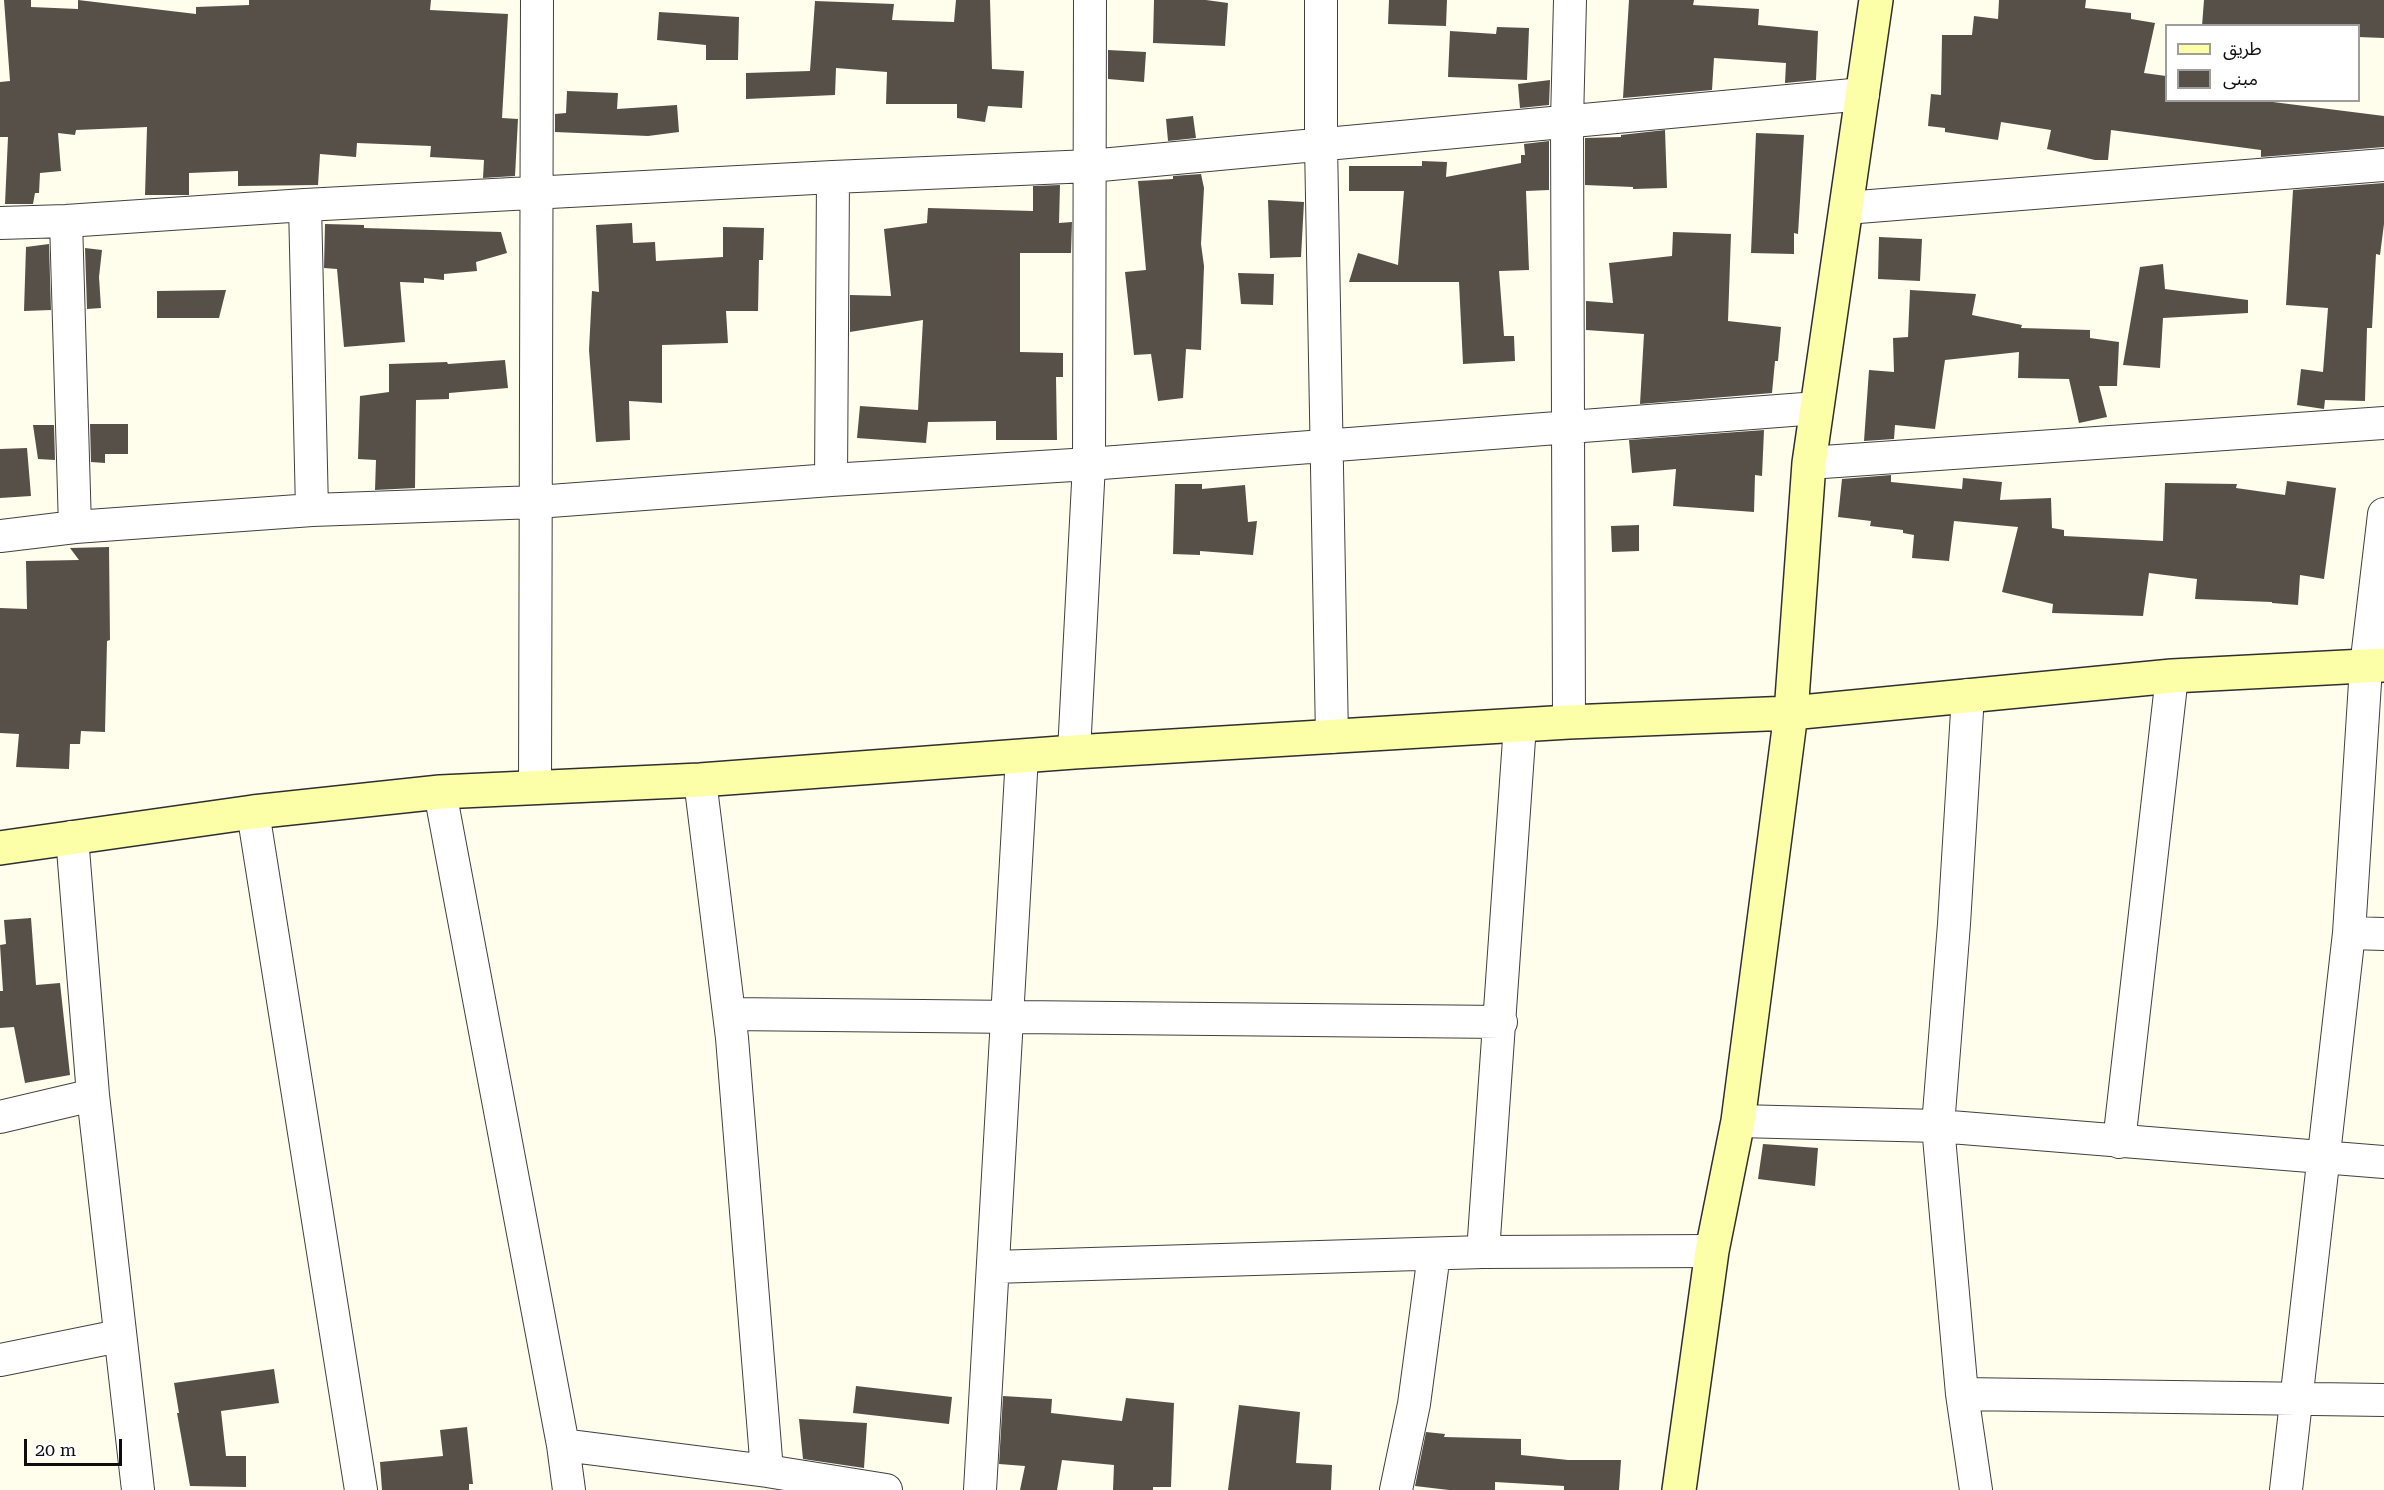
<!DOCTYPE html>
<html>
<head>
<meta charset="utf-8">
<style>
  body { margin:0 }
  #map { position:relative; width:2384px; height:1490px; overflow:hidden; background:#fffeed; font-family:"Roboto Serif","Noto Sans Arabic",serif }
  canvas { display:block }
  .legend { position:absolute; left:2165px; top:24px; width:195px; height:78px; box-sizing:border-box; background:#fff; border:2px solid #9e9e9e; margin:0; padding:8px 10px; list-style:none; font-size:18px; color:#0d0d0d }
  .legend li { display:flex; align-items:center; gap:12px; height:30px }
  .legend b { width:30px; border:2px solid #9e9e9e }
  .scale { position:absolute; left:24px; top:1439px; width:98px; height:27px; box-sizing:border-box; border:3px solid #0d0d0d; border-top:0; padding-left:8px; font-size:18px; line-height:21px; white-space:nowrap; color:#0d0d0d; -webkit-text-stroke:4px #fff; paint-order:stroke }
</style>
</head>
<body>
<div id="map">
<canvas width="2384" height="1490"></canvas>
<ul class="legend">
<li><b style="height:8px;background:#fcffa8"></b>طريق</li>
<li><b style="height:16px;background:#565049"></b>مبنى</li>
</ul>
<div class="scale">20 m</div>
</div>
<script>
const ctx = document.querySelector('canvas').getContext('2d');
ctx.lineJoin = 'round';
function paint(path, color) { ctx.fillStyle = color; ctx.fill(path, 'evenodd'); }
function strokePath(path, color, width, dash) { ctx.strokeStyle = color; ctx.lineWidth = width; ctx.lineCap = dash ? 'butt' : 'round'; ctx.setLineDash(dash || []); ctx.stroke(path); }
paint(new Path2D(`
  M 4,0 L 31,0 L 31,7 L 78,9 L 78,0 L 196,14 L 196,7 L 249,5 L 249,0 L 431,0 L 430,10 L 508,14 L 502,118 L 518,119 L 515,176 L 483,178 L 484,160 L 430,157 L 431,146 L 357,143 L 356,157 L 320,154 L 318,185 L 238,186 L 238,171 L 189,173 L 189,195 L 145,195 L 147,127 L 76,130 L 75,135 L 58,133 L 61,171 L 40,173 L 39,193 L 35,193 L 33,204 L 5,204 L 8,137 L 0,137 L 0,82 L 10,81 Z
  M 956,0 L 990,0 L 992,69 L 1024,71 L 1022,108 L 988,106 L 985,122 L 957,118 L 957,104 L 886,104 L 887,72 L 836,68 L 835,95 L 746,99 L 746,73 L 810,71 L 815,1 L 894,4 L 892,20 L 954,22 Z
  M 1154,0 L 1206,0 L 1228,3 L 1225,46 L 1153,43 Z
  M 1389,0 L 1447,0 L 1446,26 L 1388,24 Z
  M 1629,0 L 1694,0 L 1693,5 L 1759,9 L 1758,25 L 1818,31 L 1816,80 L 1785,83 L 1786,63 L 1714,58 L 1712,90 L 1623,98 Z
  M 1999,0 L 2086,0 L 2085,8 L 2131,13 L 2131,19 L 2155,23 L 2144,73 L 2166,76 L 2166,100 L 2257,100 L 2384,116 L 2384,147 L 2261,157 L 2261,150 L 2111,130 L 2108,160 L 2095,160 L 2047,149 L 2051,130 L 2001,122 L 1998,140 L 1945,132 L 1945,128 L 1928,126 L 1931,94 L 1941,95 L 1942,35 L 1972,35 L 1974,16 L 1998,19 Z
  M 2204,0 L 2384,0 L 2384,38 L 2358,37 L 2358,26 L 2202,26 Z
  M 659,12 L 739,17 L 738,60 L 706,60 L 706,45 L 657,40 Z
  M 1497,27 L 1529,28 L 1527,80 L 1448,77 L 1450,31 L 1496,34 Z
  M 1108,50 L 1146,52 L 1144,82 L 1108,79 Z
  M 1550,80 L 1549,105 L 1520,108 L 1518,84 Z
  M 567,91 L 618,93 L 617,109 L 677,105 L 679,132 L 648,136 L 555,132 L 555,114 L 566,113 Z
  M 1193,116 L 1196,138 L 1168,141 L 1166,119 Z
  M 1665,130 L 1667,188 L 1633,189 L 1633,187 L 1585,185 L 1585,138 L 1621,137 L 1621,135 Z
  M 1756,133 L 1804,135 L 1798,234 L 1794,233 L 1794,254 L 1751,253 Z
  M 1549,141 L 1549,190 L 1526,191 L 1529,270 L 1499,271 L 1504,336 L 1514,336 L 1515,361 L 1463,364 L 1459,282 L 1349,282 L 1358,253 L 1398,265 L 1404,191 L 1349,191 L 1349,166 L 1422,166 L 1422,161 L 1447,162 L 1446,177 L 1521,163 L 1521,155 L 1525,155 L 1524,144 Z
  M 1201,174 L 1204,188 L 1201,244 L 1204,266 L 1201,350 L 1186,349 L 1183,398 L 1158,401 L 1151,354 L 1134,355 L 1125,272 L 1146,270 L 1138,181 L 1173,179 L 1173,176 Z
  M 2384,183 L 2384,224 L 2380,255 L 2376,254 L 2372,328 L 2367,328 L 2365,401 L 2325,400 L 2324,409 L 2297,405 L 2301,369 L 2323,372 L 2328,308 L 2286,305 L 2293,190 Z
  M 1060,185 L 1059,223 L 1072,222 L 1071,253 L 1020,253 L 1020,352 L 1063,353 L 1063,377 L 1056,377 L 1057,440 L 996,440 L 996,421 L 928,422 L 926,443 L 857,438 L 860,406 L 918,410 L 923,320 L 850,332 L 850,295 L 891,296 L 884,229 L 927,223 L 928,208 L 1033,211 L 1033,186 Z
  M 1268,200 L 1304,202 L 1301,257 L 1270,258 Z
  M 632,223 L 633,243 L 655,242 L 656,261 L 723,257 L 723,227 L 764,228 L 763,260 L 759,260 L 758,311 L 726,311 L 728,343 L 662,345 L 662,403 L 629,401 L 630,440 L 596,442 L 589,350 L 592,291 L 599,292 L 596,225 Z
  M 325,224 L 364,225 L 364,228 L 501,232 L 507,253 L 476,262 L 477,271 L 444,274 L 444,280 L 424,278 L 424,283 L 400,282 L 405,342 L 344,347 L 337,269 L 324,268 Z
  M 1673,232 L 1731,234 L 1728,321 L 1781,327 L 1778,361 L 1775,361 L 1772,393 L 1640,404 L 1644,334 L 1586,330 L 1586,301 L 1613,303 L 1609,263 L 1672,256 Z
  M 1879,237 L 1922,239 L 1920,281 L 1878,279 Z
  M 49,244 L 51,310 L 24,311 L 26,247 Z
  M 85,248 L 102,250 L 99,277 L 101,308 L 87,309 Z
  M 2163,264 L 2165,289 L 2248,300 L 2248,313 L 2163,318 L 2160,368 L 2123,365 L 2140,267 Z
  M 1238,273 L 1274,274 L 1273,305 L 1241,304 Z
  M 226,290 L 219,318 L 157,318 L 157,291 Z
  M 1910,290 L 1976,294 L 1972,315 L 2022,325 L 2021,328 L 2090,330 L 2090,338 L 2119,342 L 2117,386 L 2099,386 L 2107,417 L 2079,423 L 2069,379 L 2018,378 L 2019,352 L 1945,360 L 1935,429 L 1895,425 L 1894,439 L 1864,441 L 1869,370 L 1894,372 L 1893,338 L 1908,337 Z
  M 505,360 L 508,388 L 449,393 L 449,399 L 416,400 L 415,488 L 375,490 L 376,460 L 358,459 L 360,396 L 389,392 L 389,364 L 447,362 L 448,364 Z
  M 90,424 L 128,424 L 128,454 L 105,454 L 105,463 L 91,462 Z
  M 33,425 L 54,425 L 55,460 L 38,459 Z
  M 1764,430 L 1762,476 L 1755,475 L 1754,512 L 1673,506 L 1676,469 L 1632,473 L 1629,440 Z
  M 27,448 L 31,496 L 0,498 L 0,449 Z
  M 1891,475 L 1891,482 L 1962,489 L 1963,478 L 2002,482 L 2000,500 L 2051,498 L 2052,528 L 2064,530 L 2064,536 L 2163,541 L 2165,483 L 2237,484 L 2236,488 L 2285,495 L 2287,481 L 2336,488 L 2324,579 L 2300,575 L 2298,605 L 2272,603 L 2272,602 L 2195,599 L 2197,579 L 2149,573 L 2143,616 L 2052,613 L 2053,604 L 2002,592 L 2018,527 L 1954,521 L 1949,561 L 1912,558 L 1914,535 L 1903,533 L 1903,530 L 1870,526 L 1871,521 L 1838,517 L 1842,479 Z
  M 1175,484 L 1202,484 L 1202,489 L 1245,485 L 1248,522 L 1257,521 L 1253,555 L 1200,551 L 1200,555 L 1173,554 Z
  M 1639,525 L 1639,551 L 1612,552 L 1611,526 Z
  M 109,547 L 110,640 L 107,641 L 105,732 L 81,731 L 80,744 L 70,744 L 69,769 L 16,767 L 19,734 L 0,733 L 0,608 L 27,609 L 26,561 L 79,560 L 70,548 Z
  M 31,918 L 36,985 L 60,983 L 70,1075 L 25,1083 L 14,1027 L 0,1028 L 0,991 L 3,991 L 0,945 L 6,944 L 4,920 Z
  M 1763,1144 L 1818,1148 L 1815,1186 L 1758,1179 Z
  M 274,1369 L 279,1403 L 221,1411 L 226,1456 L 246,1456 L 246,1487 L 190,1486 L 177,1413 L 179,1413 L 174,1383 Z
  M 856,1386 L 952,1397 L 949,1424 L 853,1413 Z
  M 1003,1396 L 1052,1399 L 1051,1413 L 1122,1421 L 1126,1398 L 1174,1403 L 1171,1487 L 1153,1487 L 1153,1490 L 1113,1490 L 1114,1465 L 1062,1460 L 1057,1490 L 1020,1490 L 1025,1466 L 999,1464 Z
  M 1239,1405 L 1300,1412 L 1296,1463 L 1332,1465 L 1331,1490 L 1228,1490 Z
  M 799,1419 L 867,1423 L 864,1468 L 803,1459 Z
  M 467,1427 L 473,1484 L 469,1484 L 469,1490 L 382,1490 L 380,1462 L 443,1456 L 440,1430 Z
  M 1426,1432 L 1445,1434 L 1444,1437 L 1521,1439 L 1521,1455 L 1568,1460 L 1621,1460 L 1619,1490 L 1564,1490 L 1564,1486 L 1495,1482 L 1495,1490 L 1449,1490 L 1415,1486 Z`), '#565049');
const street = new Path2D(`
  M 1321,0 L 1321,144 L 1332,737
  M 305,205 L 312,510
  M 1846,208 L 2384,165
  M 66,221 L 75,527
  M 0,223 L 66,221 L 305,205 L 833,177 L 1090,166 L 1863,94
  M 1809,463 L 2384,423
  M 831,480 L 833,177
  M 0,536 L 75,527 L 312,510 L 537,502 L 831,480 L 1089,464 L 1817,408
  M 1968,695 L 1954,924 L 1938,1126 L 1962,1394 L 1976,1490
  M 1569,722 L 1567,121 L 1570,0
  M 1074,752 L 1089,464 L 1090,0
  M 700,780 L 732,1038 L 767,1471
  M 535,786 L 537,0
  M 440,792 L 563,1445 L 569,1490
  M 253,812 L 361,1490
  M 72,837 L 93,1095 L 138,1490
  M 2349,933 L 2384,934
  M 729,1014 L 1501,1022
  M 0,1117 L 93,1095
  M 1738,1121 L 1938,1126 L 2384,1162
  M 2119,1142 L 2172,676
  M 1483,1252 L 1520,725
  M 993,1267 L 1483,1252 L 1712,1251
  M 0,1360 L 119,1336
  M 1962,1394 L 2384,1400
  M 563,1445 L 767,1471 L 886,1490
  M 980,1490 L 1022,756
  M 1396,1490 L 1414,1404 L 1434,1254
  M 2286,1490 L 2349,933 L 2366,667 L 2384,514`);
const secondary = new Path2D(`
  M 0,848 L 253,812 L 440,792 L 700,780 L 1074,752 L 1569,722 L 1791,713 L 2172,676 L 2384,665
  M 1679,1490 L 1712,1251 L 1738,1121 L 1791,713 L 1809,463 L 1876,0`);
strokePath(street, '#404040', 34);
strokePath(secondary, '#2f2f2f', 36);
strokePath(street, '#fff', 32);
strokePath(secondary, '#fcffa8', 33);
</script>
</body>
</html>
